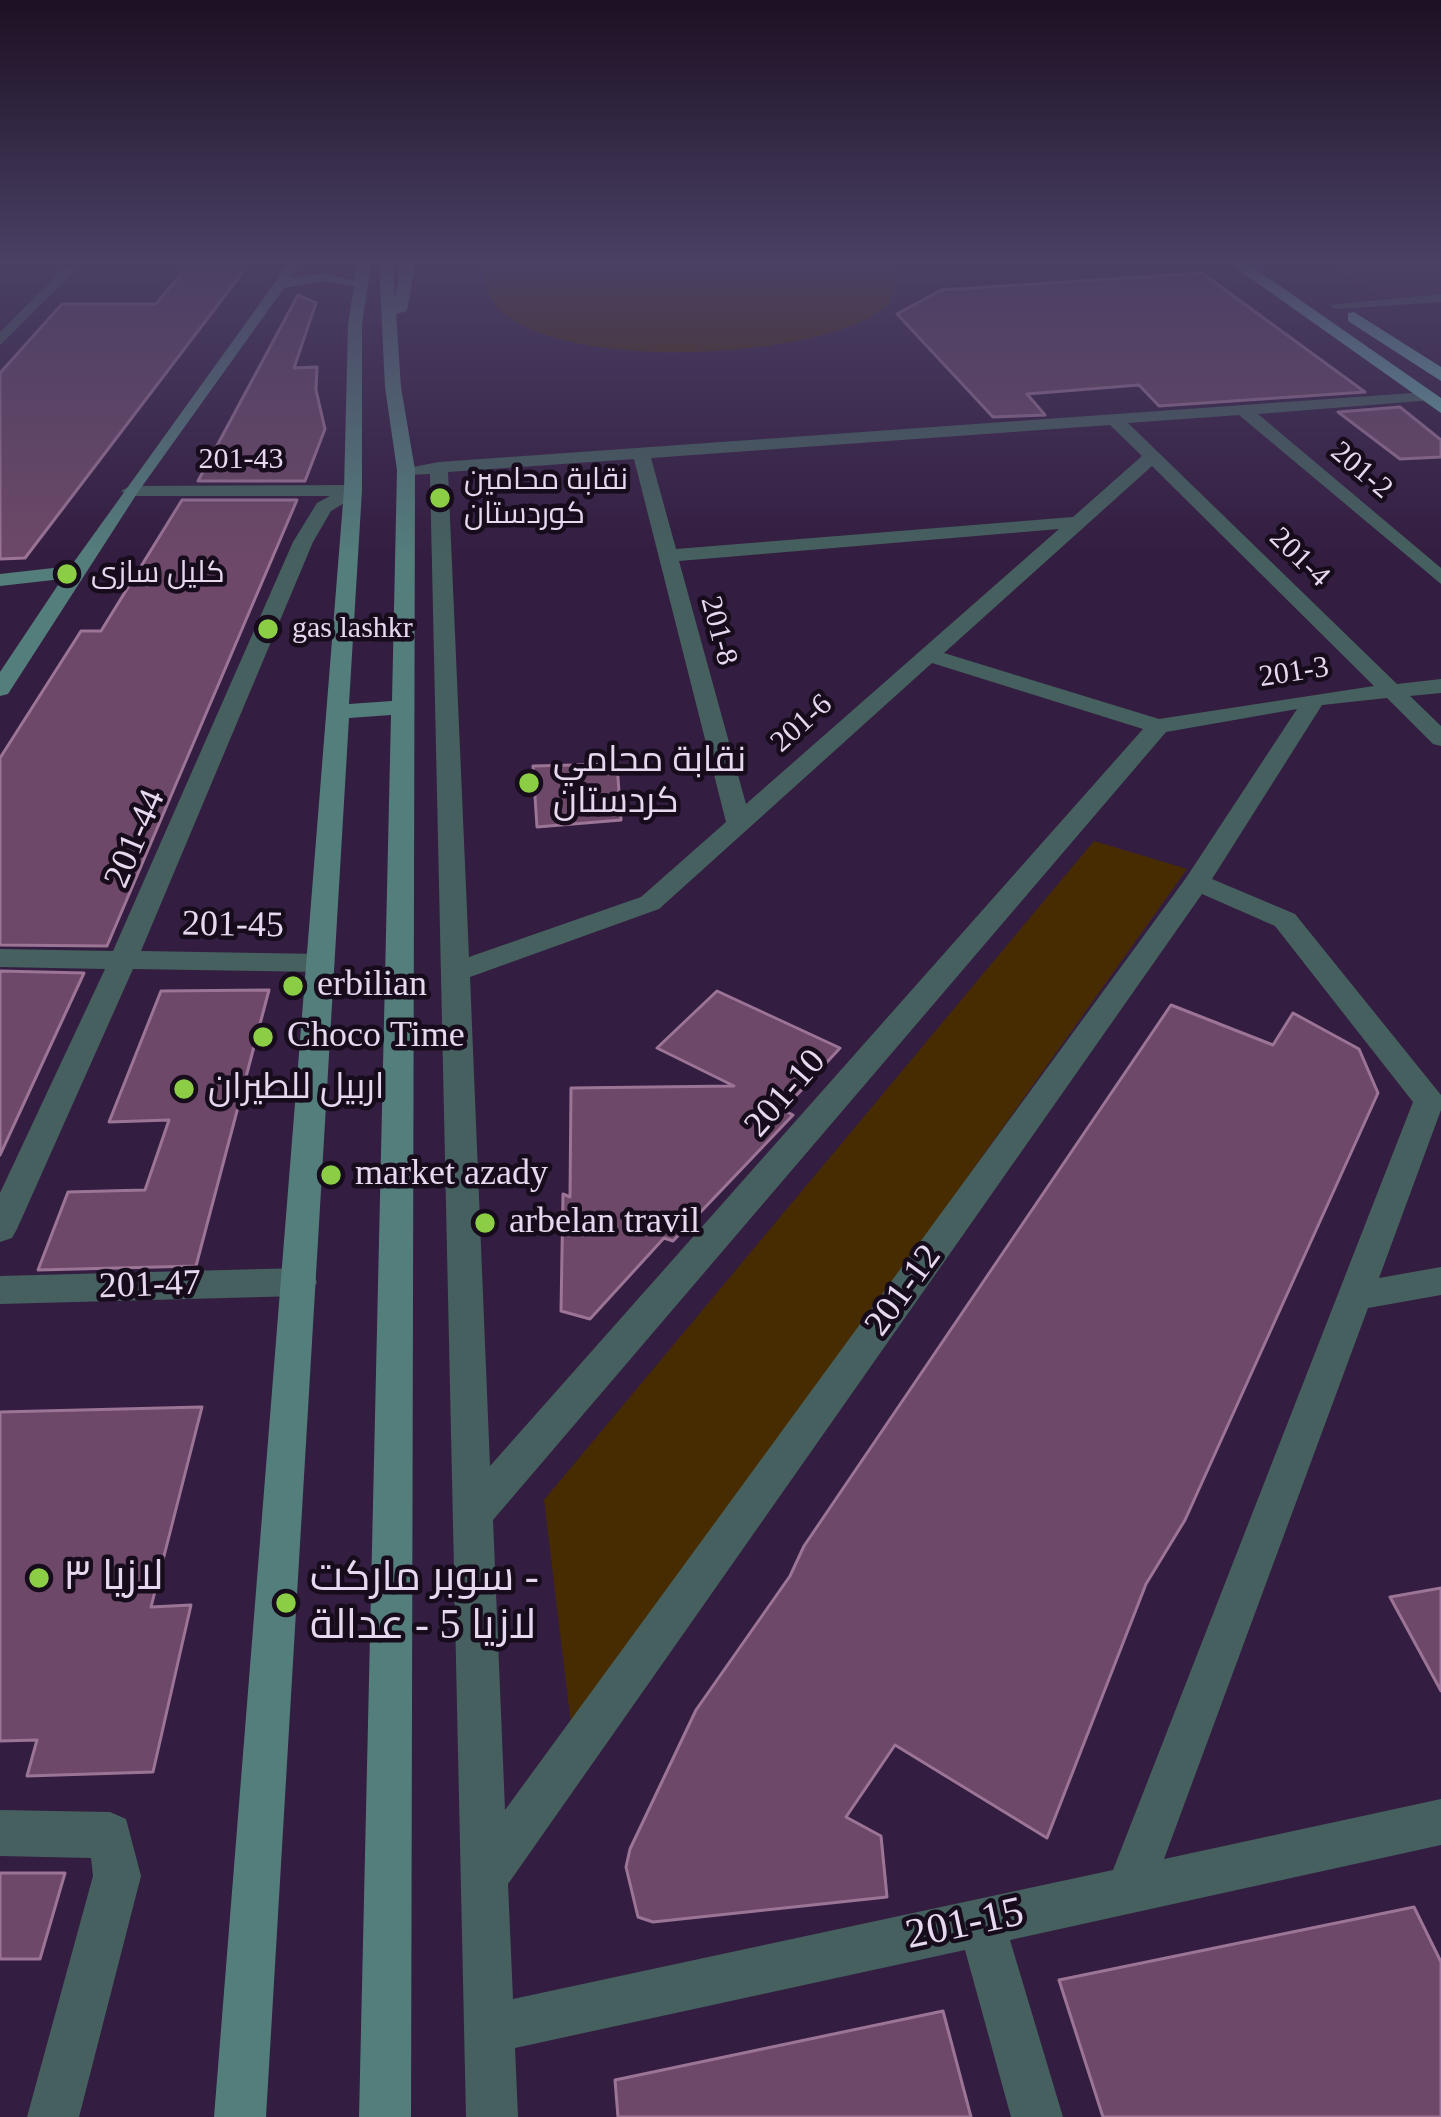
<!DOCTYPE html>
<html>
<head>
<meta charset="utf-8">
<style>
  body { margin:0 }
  canvas { display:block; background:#331d40 }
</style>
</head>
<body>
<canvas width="1441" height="2117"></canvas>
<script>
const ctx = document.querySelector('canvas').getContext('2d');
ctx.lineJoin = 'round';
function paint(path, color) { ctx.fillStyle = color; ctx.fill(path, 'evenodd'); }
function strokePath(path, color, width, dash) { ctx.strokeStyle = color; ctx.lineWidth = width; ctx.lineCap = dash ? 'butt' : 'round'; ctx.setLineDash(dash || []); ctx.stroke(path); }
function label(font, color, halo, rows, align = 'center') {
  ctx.font = font + ' "Times New Roman",Cairo,serif'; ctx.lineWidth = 9; ctx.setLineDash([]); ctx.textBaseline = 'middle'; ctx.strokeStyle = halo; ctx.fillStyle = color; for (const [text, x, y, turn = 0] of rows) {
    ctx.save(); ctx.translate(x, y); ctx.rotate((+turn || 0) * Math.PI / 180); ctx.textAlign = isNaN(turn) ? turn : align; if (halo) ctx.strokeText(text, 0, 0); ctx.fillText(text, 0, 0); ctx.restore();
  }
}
paint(new Path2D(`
  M 1328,263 L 1441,263 L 1441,295 L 1383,298 Z`), '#3f244e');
paint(new Path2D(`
  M 483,263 L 890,263 L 899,274 L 889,304 C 828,362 539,376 491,299 C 485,290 485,273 483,263 Z
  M 1094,841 L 1187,869 L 572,1732 L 544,1500 Z`), '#482c01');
const building = new Path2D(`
  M 189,264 L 249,264 L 25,558 L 0,559 L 0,373 L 62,304 L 156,304 Z
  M 1202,273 L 1365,392 L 1159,406 L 1139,385 L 1027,394 L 1045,415 L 993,417 L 897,314 L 941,290 Z
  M 298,295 L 316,303 L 294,368 L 317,367 L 316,390 L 325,429 L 305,481 L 198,481 Z
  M 1400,407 L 1441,440 L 1441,457 L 1400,459 L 1338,412 Z
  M 182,500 L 297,500 L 107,946 L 0,945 L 0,758 L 81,631 L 101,631 Z
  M 617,764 L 621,820 L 537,827 L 533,766 Z
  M 0,971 L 84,973 L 0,1155 Z
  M 269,990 L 196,1266 L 38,1270 L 68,1192 L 145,1190 L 169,1120 L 109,1122 L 161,991 Z
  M 717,991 L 840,1048 L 783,1110 L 793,1115 L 673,1241 L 664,1238 L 590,1319 L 561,1311 L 563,1194 L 570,1197 L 571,1088 L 734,1086 L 657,1048 Z
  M 1171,1005 L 1273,1045 L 1293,1013 L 1359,1049 L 1378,1093 L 1185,1520 L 1146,1584 L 1047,1838 L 895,1745 L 846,1817 L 881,1836 L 887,1897 L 653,1922 L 638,1917 L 626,1867 L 630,1849 L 696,1710 L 790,1576 L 804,1546 Z
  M 202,1407 L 151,1607 L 191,1605 L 153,1772 L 27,1776 L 37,1740 L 0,1741 L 0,1412 Z
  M 1441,1588 L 1441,1691 L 1390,1597 Z
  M 0,1873 L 65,1873 L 40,1959 L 0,1959 Z
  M 1414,1907 L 1441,1962 L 1441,2117 L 1103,2117 L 1059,1980 Z
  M 943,2011 L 971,2117 L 618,2117 L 615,2080 Z`);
paint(building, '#6d4868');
strokePath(building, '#9c7496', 3);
paint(new Path2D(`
  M 69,263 L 83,263 L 0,345 L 0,332 Z
  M 1441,294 L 1441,302 L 1336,309 L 1329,305 Z
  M 1427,392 L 1435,397 L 1433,400 L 1258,414 L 1441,568 L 1441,584 L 1239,415 L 1128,423 L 1397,684 L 1441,679 L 1441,693 L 1410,696 L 1441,726 L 1441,746 L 1433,744 L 1387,698 L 1322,705 L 1212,879 L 1295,914 L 1441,1095 L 1441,1110 L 1379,1278 L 1441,1267 L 1441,1295 L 1368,1308 L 1164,1859 L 1441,1799 L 1441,1845 L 1010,1940 L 1063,2117 L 1011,2117 L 965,1950 L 515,2048 L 518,2117 L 466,2117 L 430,474 L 406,475 L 397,470 L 439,462 ZM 1110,425 L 1142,456 L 1073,517 L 676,549 L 651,458 ZM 634,459 L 726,822 L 641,897 L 469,957 L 448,472 ZM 1152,466 L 1374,686 L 1159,719 L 944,653 ZM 1059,529 L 746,804 L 679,561 ZM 932,663 L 1143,729 L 490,1466 L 470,977 L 659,909 ZM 1297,709 L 1186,878 L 505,1810 L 493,1520 L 1166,732 ZM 1202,894 L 1275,926 L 1413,1102 L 1113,1870 L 513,1999 L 508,1884 Z
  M 353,485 L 359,486 L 359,494 L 331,511 L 313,542 L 141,951 L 321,954 L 335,963 L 321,972 L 133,969 L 17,1229 L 12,1238 L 0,1242 L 0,1193 L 105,969 L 0,967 L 0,949 L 113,951 L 293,542 L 317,503 L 330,496 L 130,496 L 121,491 L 130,486 Z
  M 300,1268 L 312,1272 L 317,1282 L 312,1292 L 300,1296 L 0,1304 L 0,1276 Z
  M 0,1810 L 110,1812 L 126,1819 L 141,1876 L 79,2117 L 27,2117 L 93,1876 L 91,1858 L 0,1856 Z`), '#45605e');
paint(new Path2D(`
  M 289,263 L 302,263 L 291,278 L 324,273 L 354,281 L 358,263 L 371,263 L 362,324 L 362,490 L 349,704 L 392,701 L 397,470 L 385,387 L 379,263 L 393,263 L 395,298 L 401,263 L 415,263 L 407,311 L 396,314 L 401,387 L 415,470 L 411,2117 L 359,2117 L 391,715 L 349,718 L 266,2117 L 214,2117 L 344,490 L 348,324 L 354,286 L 324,281 L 284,288 L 138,492 L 8,694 L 0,696 L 0,672 L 62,579 L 0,586 L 0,574 L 71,566 Z`), '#547e7c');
paint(new Path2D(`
  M 1229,263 L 1247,263 L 1441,398 L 1441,413 Z
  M 1354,312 L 1441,367 L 1441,381 L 1348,321 L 1348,313 Z`), '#68aca8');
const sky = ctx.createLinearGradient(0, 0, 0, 559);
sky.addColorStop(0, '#1c1023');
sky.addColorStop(0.47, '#4a4064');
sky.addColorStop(1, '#4a406400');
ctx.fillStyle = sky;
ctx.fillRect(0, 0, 1441, 559);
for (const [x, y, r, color] of [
  [440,498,12,"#8bce46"],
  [67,574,12,"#8bce46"],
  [268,629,12,"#8bce46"],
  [529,783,12,"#8bce46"],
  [293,986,12,"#8bce46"],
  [263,1037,12,"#8bce46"],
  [184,1089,12,"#8bce46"],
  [331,1175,12,"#8bce46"],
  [485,1223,12,"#8bce46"],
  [39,1578,12,"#8bce46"],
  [286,1603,12,"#8bce46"]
]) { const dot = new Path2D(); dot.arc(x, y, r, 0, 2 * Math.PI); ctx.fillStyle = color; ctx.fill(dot); strokePath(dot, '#160c1c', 4.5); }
label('30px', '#e5d8ef', '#160c1c', [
  ["201-43",241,460],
  ["201-2",1361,471,40],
  ["201-4",1299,558,44],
  ["201-8",718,631,75],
  ["201-3",1294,673,-9],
  ["201-6",802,724,-42]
]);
label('30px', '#e5d8ef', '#160c1c', [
  ["نقابة محامين",464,481],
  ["كوردستان",464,515],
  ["کلیل سازی",91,574],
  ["gas lashkr",292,629]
], 'left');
label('36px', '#e5d8ef', '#160c1c', [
  ["نقابة محامي",553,762],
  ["كردستان",553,803],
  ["erbilian",317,986],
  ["Choco Time",287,1037],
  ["اربيل للطيران",208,1089],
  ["market azady",355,1175],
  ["arbelan travil",509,1223]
], 'left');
label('36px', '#e5d8ef', '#160c1c', [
  ["201-44",136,839,-67],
  ["201-45",233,926,1],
  ["201-10",786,1094,-49],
  ["201-47",150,1286,-2],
  ["201-12",904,1291,-54]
]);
label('42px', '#e5d8ef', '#160c1c', [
  ["لازیا ٣",63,1578],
  ["سوبر ماركت -",310,1579],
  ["لازيا 5 - عدالة",310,1627]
], 'left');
label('42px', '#e5d8ef', '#160c1c', [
  ["201-15",965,1925,-12]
]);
</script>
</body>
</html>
